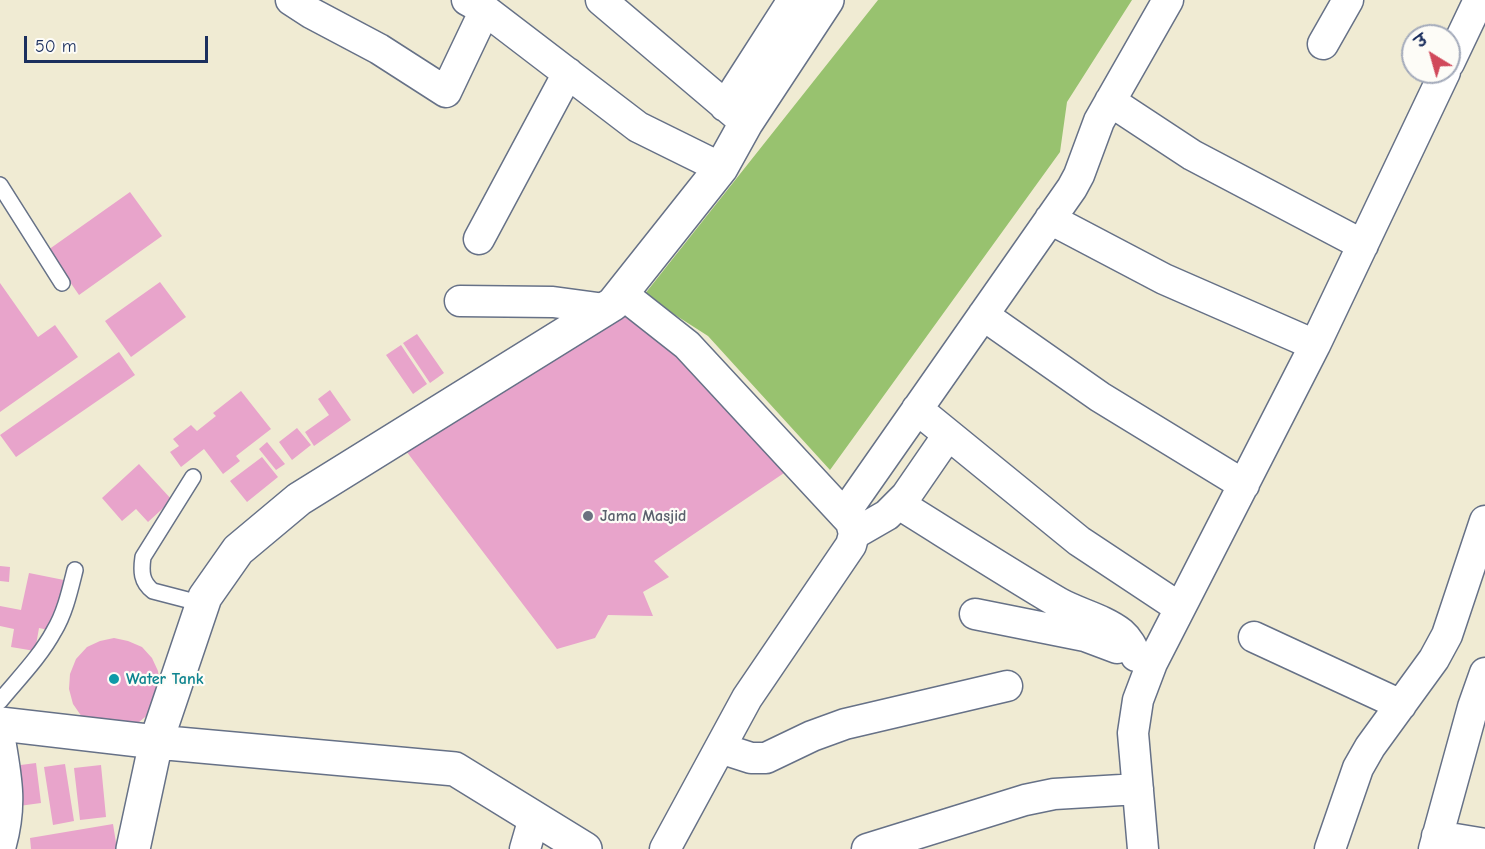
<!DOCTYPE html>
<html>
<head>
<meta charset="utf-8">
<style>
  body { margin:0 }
  #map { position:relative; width:1485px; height:849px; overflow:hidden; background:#f0ebd3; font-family:"Comic Neue","Playpen Sans Deva",sans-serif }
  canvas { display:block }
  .north { position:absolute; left:1401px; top:24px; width:60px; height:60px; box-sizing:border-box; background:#fdfcf7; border:2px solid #a3aaba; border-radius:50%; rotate:323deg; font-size:16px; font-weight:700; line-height:24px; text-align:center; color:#1b2f5e }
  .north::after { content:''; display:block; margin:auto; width:21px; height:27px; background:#d1495b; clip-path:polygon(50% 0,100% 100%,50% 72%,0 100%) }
  .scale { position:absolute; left:24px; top:36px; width:184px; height:27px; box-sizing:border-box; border:3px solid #1b2f5e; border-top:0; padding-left:8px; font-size:18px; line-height:21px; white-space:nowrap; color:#1b2f5e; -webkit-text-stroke:4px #fdfcf7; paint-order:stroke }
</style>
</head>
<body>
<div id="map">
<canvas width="1485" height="849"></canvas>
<div class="north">उ</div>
<div class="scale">50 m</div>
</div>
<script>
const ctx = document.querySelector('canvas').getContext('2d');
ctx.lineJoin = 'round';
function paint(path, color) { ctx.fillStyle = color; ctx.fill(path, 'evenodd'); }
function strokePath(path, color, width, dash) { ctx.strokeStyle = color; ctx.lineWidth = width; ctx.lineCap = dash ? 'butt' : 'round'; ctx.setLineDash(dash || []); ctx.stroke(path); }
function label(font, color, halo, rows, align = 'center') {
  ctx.font = font + ' "Comic Neue",sans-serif'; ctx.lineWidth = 4.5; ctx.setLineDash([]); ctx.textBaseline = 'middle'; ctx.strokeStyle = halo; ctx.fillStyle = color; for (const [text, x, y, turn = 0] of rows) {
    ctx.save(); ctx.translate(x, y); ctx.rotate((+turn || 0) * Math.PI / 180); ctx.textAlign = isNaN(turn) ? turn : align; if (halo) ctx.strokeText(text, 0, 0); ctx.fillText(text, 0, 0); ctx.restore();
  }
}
paint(new Path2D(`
  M 878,0 L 1132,0 L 1067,102 L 1060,152 L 830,470 L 708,336 L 644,295 Z`), '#98c26f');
paint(new Path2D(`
  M 130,192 L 162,236 L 79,295 L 48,250 Z
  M 160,282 L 186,317 L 131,357 L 105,321 Z
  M 0,283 L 38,337 L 55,325 L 78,357 L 0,412 Z
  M 630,308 L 686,348 L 787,471 L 654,561 L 669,577 L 643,592 L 653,616 L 608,615 L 595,638 L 557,649 L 400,443 Z
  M 417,334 L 444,373 L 430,383 L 403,343 Z
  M 401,345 L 427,384 L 413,394 L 386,355 Z
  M 119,352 L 135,375 L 16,457 L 0,435 Z
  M 330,390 L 351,420 L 314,446 L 305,432 L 329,415 L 318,399 Z
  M 241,391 L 271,429 L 236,456 L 240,461 L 223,474 L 204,449 L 181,467 L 170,452 L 179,446 L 173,439 L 191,425 L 197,431 L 216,416 L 213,413 Z
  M 297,428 L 311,445 L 292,460 L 279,442 Z
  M 267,442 L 285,464 L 276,470 L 259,449 Z
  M 262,457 L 278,477 L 247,502 L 230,481 Z
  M 139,464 L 172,500 L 148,522 L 136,509 L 122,521 L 102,498 Z
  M 0,566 L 10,567 L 9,582 L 0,581 Z
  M 29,573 L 64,580 L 53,631 L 39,628 L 35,651 L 11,647 L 14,629 L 0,626 L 0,606 L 21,610 Z
  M 114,638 L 128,641 L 142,647 L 152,658 L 158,671 L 160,685 L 150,713 L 139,722 L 126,728 L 82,717 L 73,704 L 69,689 L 70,674 L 76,659 L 87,647 L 100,641 Z
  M 36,763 L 41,803 L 19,806 L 13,766 Z
  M 65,764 L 74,821 L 53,825 L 44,767 Z
  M 101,765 L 106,817 L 80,820 L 74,768 Z
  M 113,824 L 117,849 L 31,849 L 30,838 Z`), '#e8a4cb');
const lane = new Path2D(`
  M 0,185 L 62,283
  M 193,477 L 143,557 C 141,571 141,582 153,591 L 203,604
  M 0,701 C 18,679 40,657 54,631 C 65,613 70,590 75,570`);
const street = new Path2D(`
  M 291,0 L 311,13 L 379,49 L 446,92 L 485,10
  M 467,0 L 485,10 L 638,127 L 721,168
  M 601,0 L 746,123
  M 1323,44 L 1348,0
  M 1449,63 L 1479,0
  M 1110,101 L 1192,155 L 1363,245
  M 725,106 L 793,0
  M 1050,219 L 1164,279 L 1315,345
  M 479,239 L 568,73
  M 621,293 L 687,345 L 851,522 L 854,534 L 851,545 L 747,698 L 665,849
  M 460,301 L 553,302 L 605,309
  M 983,315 L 1100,397 L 1244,485
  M 917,409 L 1079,541 L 1180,608
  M 899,504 C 952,537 1005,571 1059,603 C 1079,614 1103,619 1121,633 C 1129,640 1132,647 1136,656
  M 844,514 L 1072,188 L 1079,175 L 1099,121 L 1168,0
  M 854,534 L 887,515 L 906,496 L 948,435
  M 975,614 L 1085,636 L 1117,648
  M 1254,637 L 1401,705
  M 0,740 C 7,780 12,807 0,848
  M 720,748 L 751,758 L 766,758 L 812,736 L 845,724 L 1007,686
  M 1437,836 L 1485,844
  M 525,849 L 534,818
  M 867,849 L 1025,800 L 1054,794 L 1138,789
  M 1143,849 L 1133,733 L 1138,700 L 1152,663 L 1315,345 L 1445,72
  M 1330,849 L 1358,768 L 1370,747 L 1434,659 L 1447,635 L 1485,521
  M 1434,849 L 1473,707 L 1485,673`);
const secondary = new Path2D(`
  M 0,724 L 156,742 L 455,769 L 585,849
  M 133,849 L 156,742 L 205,597 L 238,550 L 299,499 L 613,304 L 721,168 L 746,123 L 827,0`);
strokePath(lane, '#667187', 18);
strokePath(street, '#667187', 33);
strokePath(secondary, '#667187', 36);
strokePath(lane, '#fff', 15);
strokePath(street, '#fff', 30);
strokePath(secondary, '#fff', 33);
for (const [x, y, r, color] of [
  [588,516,6,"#6b7280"],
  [114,679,6,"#0f9aa8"]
]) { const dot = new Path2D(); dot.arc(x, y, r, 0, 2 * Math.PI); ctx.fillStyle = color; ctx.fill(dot); strokePath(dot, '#fdfcf7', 2); }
label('bold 16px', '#5b616d', '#fdfcf7', [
  ["Jama Masjid",600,516]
], 'left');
label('bold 16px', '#0d838f', '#fdfcf7', [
  ["Water Tank",126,679]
], 'left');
</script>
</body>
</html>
